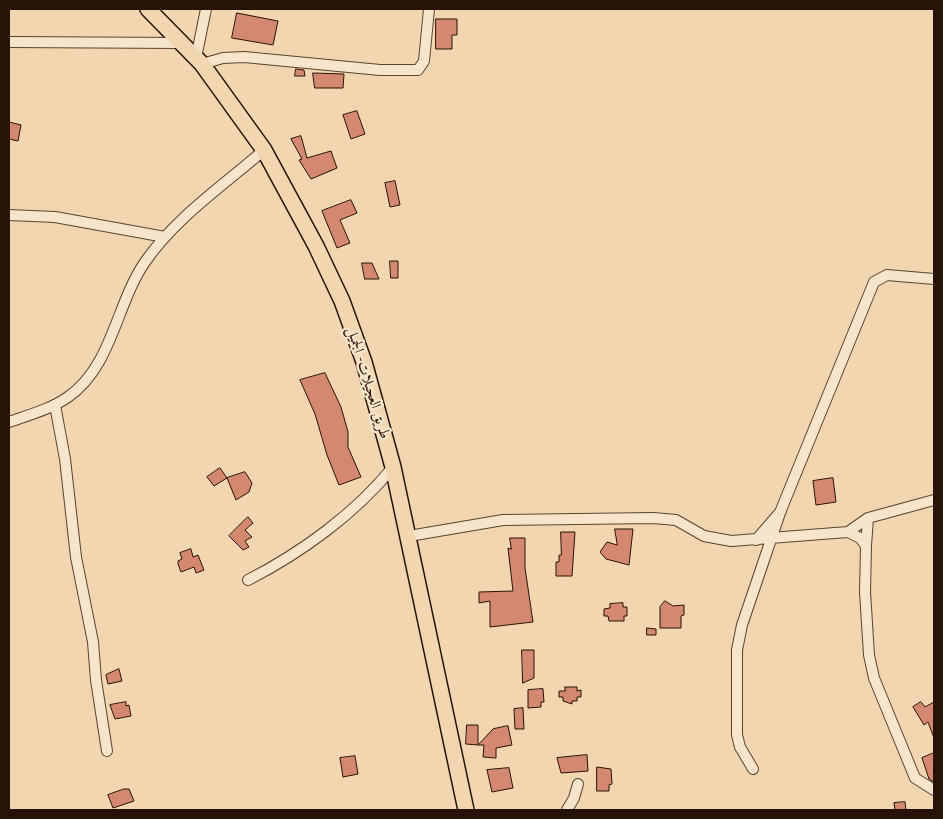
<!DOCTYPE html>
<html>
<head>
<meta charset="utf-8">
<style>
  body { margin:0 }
  #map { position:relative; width:943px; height:819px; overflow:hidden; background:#f1d6af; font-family:"Old Standard TT",serif }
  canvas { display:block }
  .frame { position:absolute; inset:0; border:10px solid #271207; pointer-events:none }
</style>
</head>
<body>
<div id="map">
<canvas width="943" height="819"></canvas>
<div class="frame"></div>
</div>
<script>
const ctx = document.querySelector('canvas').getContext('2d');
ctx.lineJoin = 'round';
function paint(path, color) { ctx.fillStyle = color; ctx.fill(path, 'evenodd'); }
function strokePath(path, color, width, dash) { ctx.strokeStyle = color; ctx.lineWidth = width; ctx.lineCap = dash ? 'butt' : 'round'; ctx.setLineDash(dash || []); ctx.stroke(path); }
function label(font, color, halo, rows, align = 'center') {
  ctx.font = font + ' "Old Standard TT",Amiri,serif'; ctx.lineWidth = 5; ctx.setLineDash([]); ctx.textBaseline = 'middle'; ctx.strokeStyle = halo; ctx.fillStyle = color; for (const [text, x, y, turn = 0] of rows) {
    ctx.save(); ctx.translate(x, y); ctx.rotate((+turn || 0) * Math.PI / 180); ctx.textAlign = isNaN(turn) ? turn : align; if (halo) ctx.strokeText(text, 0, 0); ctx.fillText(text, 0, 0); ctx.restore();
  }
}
const building = new Path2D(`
  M 237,13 L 278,21 L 273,45 L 232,38 Z
  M 436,19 L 457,19 L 457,35 L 452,35 L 452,49 L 436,49 Z
  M 296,69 L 304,70 L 305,76 L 295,76 Z
  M 313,73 L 344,74 L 343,88 L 315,88 Z
  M 357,111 L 365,134 L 351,139 L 343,115 Z
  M 9,122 L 21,125 L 18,141 L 9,139 Z
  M 301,136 L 307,158 L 331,151 L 337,168 L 311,179 L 299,160 L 302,159 L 291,139 Z
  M 395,181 L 400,205 L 390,207 L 385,183 Z
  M 351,200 L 357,213 L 340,220 L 350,243 L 337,248 L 322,211 Z
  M 390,261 L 398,261 L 398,278 L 391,278 Z
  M 362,263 L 372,263 L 379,279 L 365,279 Z
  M 325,373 L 341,407 L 348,432 L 348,447 L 361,477 L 339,485 L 327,455 L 315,414 L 300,380 Z
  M 220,468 L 227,478 L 214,486 L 207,477 Z
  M 245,472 L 252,483 L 249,492 L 236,500 L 227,478 Z
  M 833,478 L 836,502 L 816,505 L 813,481 Z
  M 248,517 L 253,523 L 245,530 L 252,537 L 245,541 L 249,547 L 243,550 L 229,536 Z
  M 615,529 L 633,529 L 629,565 L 606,559 L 600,552 L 607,542 L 617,545 Z
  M 561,532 L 575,532 L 572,576 L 556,576 L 556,562 L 559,562 L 559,555 L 561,555 Z
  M 510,538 L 525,538 L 525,568 L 533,622 L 490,627 L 490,601 L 479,603 L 479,592 L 513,591 L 508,548 L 511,549 Z
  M 191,549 L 193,557 L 198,555 L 204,570 L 196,573 L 194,567 L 181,572 L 178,564 L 178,561 L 182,559 L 180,553 Z
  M 665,601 L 673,606 L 684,605 L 684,615 L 681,616 L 681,628 L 660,628 L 660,607 Z
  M 623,603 L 623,607 L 627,607 L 627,616 L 624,616 L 624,621 L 609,621 L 608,616 L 604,616 L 604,609 L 610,608 L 610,604 Z
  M 647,628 L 656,629 L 656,635 L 647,635 Z
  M 522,650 L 534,650 L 534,678 L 523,683 Z
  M 119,669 L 122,681 L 108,684 L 106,675 Z
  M 565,687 L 577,687 L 577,691 L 581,690 L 581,697 L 577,697 L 577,701 L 572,701 L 572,704 L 563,701 L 563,697 L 559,697 L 559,691 L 565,691 Z
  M 543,689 L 544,702 L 541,702 L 541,707 L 528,708 L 528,690 Z
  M 126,702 L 126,706 L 129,705 L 131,716 L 115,719 L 110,705 Z
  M 921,702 L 925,707 L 934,702 L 934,738 L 928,722 L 924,725 L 913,707 Z
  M 523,708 L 524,729 L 515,729 L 514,709 Z
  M 467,725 L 478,725 L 478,745 L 466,744 Z
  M 508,726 L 512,745 L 496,748 L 496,758 L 483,757 L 484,745 L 478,745 L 493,729 Z
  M 934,753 L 934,782 L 929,779 L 922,758 Z
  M 587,755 L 588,771 L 561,773 L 557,758 Z
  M 355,756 L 358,774 L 343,777 L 340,758 Z
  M 597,767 L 611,769 L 612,784 L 609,785 L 609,791 L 597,791 Z
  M 509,768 L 513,788 L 492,792 L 487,770 Z
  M 124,789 L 129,789 L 134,801 L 113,808 L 108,795 Z
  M 905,802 L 906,810 L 895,810 L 894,803 Z`);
paint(building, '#d58870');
strokePath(building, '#271207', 1);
const minor = new Path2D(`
  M 9,42 L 181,43
  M 196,58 L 206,9
  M 202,64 L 223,58 L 244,57 L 380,70 L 418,70 L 424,61 L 429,9
  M 9,215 L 55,217 L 165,237
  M 55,405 L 65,459 L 76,557 L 93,642 L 96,680 L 107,751
  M 9,422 C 29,415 51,409 68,397 C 112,367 116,304 145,262 C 175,218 224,185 264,150
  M 848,532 L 868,518 L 934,500
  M 409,536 L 503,520 L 653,518 L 676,520 L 704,536 L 731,541 L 848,532 L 860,538 L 866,546 L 865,592 L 869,655 L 874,678 L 915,778 L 934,790
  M 756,540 L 781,511
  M 866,546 L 868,518
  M 248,580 C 301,553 356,513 393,467
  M 753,769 L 740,747 L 737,735 L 737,650 L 742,625 L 781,510 L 874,282 L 887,275 L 934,279
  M 567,810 L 574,798 L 578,784`);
const primary = new Path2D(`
  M 148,9 L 202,64 L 264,150 L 316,246 L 342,301 L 364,362 L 393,467 L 466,810`);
strokePath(minor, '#5a4331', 12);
strokePath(primary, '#271207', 18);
strokePath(minor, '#f6e4cb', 10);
strokePath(primary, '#f1d6af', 15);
label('15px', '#271207', '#f6e4cb', [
  ["طريق العجيلات- الجميل",368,383,73]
]);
</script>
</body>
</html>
